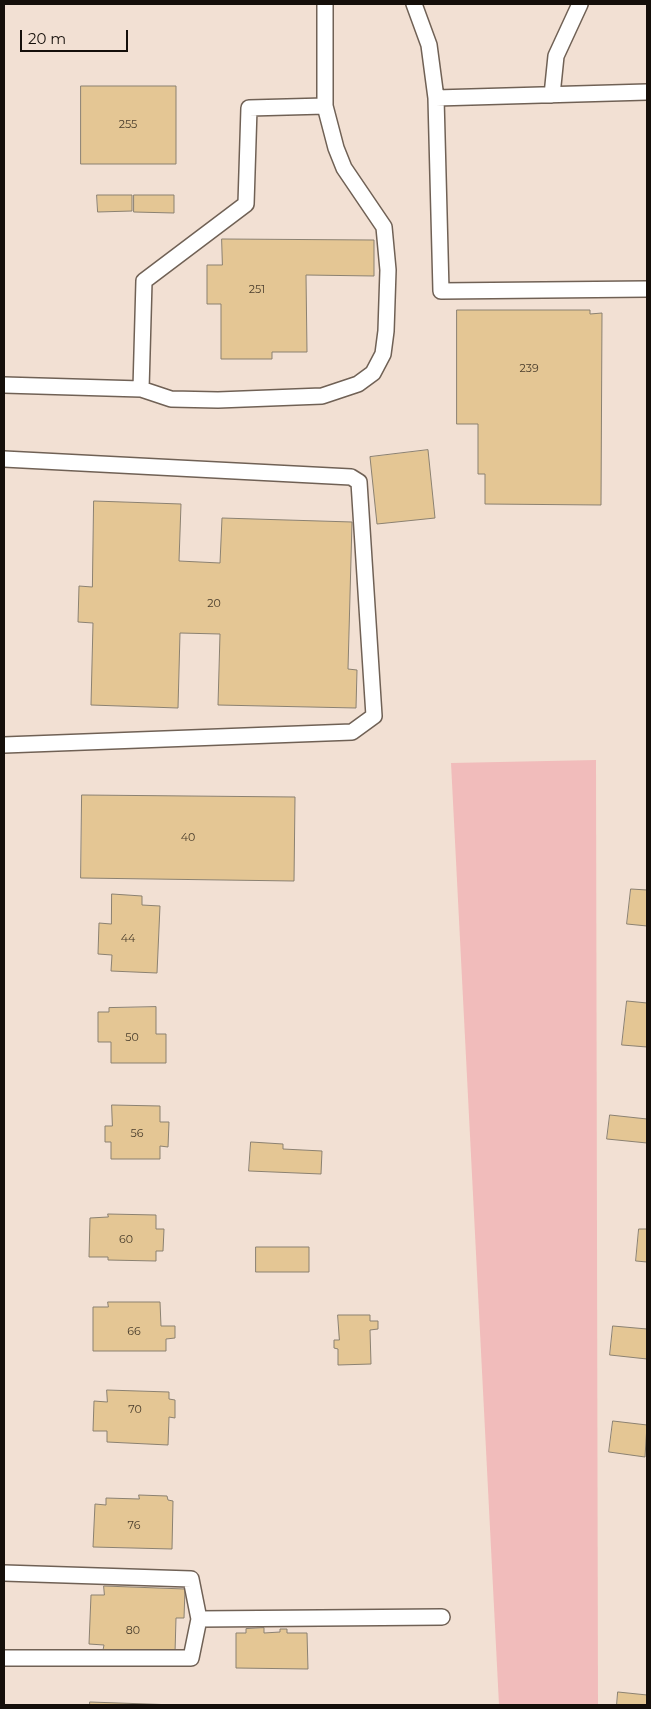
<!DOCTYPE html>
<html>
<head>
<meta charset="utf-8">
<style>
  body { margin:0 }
  #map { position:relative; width:651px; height:1709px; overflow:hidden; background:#f2e0d3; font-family:Montserrat,sans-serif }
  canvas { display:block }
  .frame { position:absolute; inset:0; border:5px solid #150f0a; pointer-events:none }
  .scale { position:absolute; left:20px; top:30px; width:108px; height:22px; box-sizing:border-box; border:2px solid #150f0a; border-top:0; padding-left:6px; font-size:15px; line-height:18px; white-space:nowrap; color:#150f0a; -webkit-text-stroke:4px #f2e0d3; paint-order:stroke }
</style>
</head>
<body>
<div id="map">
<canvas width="651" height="1709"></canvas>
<div class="frame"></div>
<div class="scale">20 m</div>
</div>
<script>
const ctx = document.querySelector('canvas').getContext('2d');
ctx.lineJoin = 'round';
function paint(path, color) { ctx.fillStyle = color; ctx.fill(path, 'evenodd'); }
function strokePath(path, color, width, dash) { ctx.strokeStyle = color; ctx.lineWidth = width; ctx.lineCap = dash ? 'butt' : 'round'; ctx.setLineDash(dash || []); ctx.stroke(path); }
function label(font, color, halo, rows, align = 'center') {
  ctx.font = font + ' Montserrat,sans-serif'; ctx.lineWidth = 5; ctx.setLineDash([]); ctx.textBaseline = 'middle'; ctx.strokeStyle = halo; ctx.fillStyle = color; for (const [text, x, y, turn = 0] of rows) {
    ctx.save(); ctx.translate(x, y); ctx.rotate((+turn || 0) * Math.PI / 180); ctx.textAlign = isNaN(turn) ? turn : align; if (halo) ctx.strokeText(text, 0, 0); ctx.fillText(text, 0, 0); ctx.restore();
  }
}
paint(new Path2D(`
  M 596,760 L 598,1705 L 499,1705 L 451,763 Z`), '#f1bcbb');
const building = new Path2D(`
  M 81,86 L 176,86 L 176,164 L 81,164 Z
  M 97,195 L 132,195 L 132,211 L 98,212 Z
  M 134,195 L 174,195 L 174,213 L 134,212 Z
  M 222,239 L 374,240 L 374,276 L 306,275 L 307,352 L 272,352 L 272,359 L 221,359 L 221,304 L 207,304 L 207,265 L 222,265 Z
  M 457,310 L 590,310 L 590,314 L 602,313 L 601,505 L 485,504 L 485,474 L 478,474 L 478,424 L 457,424 Z
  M 428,450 L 435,518 L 377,524 L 370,457 Z
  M 94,501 L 181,504 L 179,561 L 220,563 L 222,518 L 352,522 L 348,669 L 357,670 L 356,708 L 218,705 L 220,634 L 180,633 L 178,708 L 91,705 L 93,623 L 78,622 L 79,586 L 92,587 Z
  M 82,795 L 295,797 L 294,881 L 81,878 Z
  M 631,889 L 647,890 L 647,926 L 627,924 Z
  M 112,894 L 142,896 L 142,905 L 160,906 L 157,973 L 111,971 L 112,955 L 98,954 L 99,923 L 111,924 Z
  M 627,1001 L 647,1003 L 647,1047 L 622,1045 Z
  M 156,1007 L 156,1034 L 166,1034 L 166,1063 L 111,1063 L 111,1042 L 98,1042 L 98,1012 L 109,1012 L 109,1008 Z
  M 112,1105 L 160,1106 L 160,1122 L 169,1122 L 168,1147 L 160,1146 L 160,1159 L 111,1159 L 111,1142 L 105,1142 L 105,1126 L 112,1126 Z
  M 610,1115 L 647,1119 L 647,1143 L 607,1139 Z
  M 251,1142 L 283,1144 L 283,1149 L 322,1151 L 321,1174 L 249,1171 Z
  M 108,1214 L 156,1215 L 156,1229 L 164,1229 L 163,1251 L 156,1251 L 156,1261 L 108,1260 L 108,1257 L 89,1257 L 90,1218 L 108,1217 Z
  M 639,1229 L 647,1229 L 647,1262 L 636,1261 Z
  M 256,1247 L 309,1247 L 309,1272 L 256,1272 Z
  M 108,1302 L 160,1302 L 161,1326 L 175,1326 L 175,1338 L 166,1339 L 166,1351 L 93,1351 L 93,1307 L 108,1307 Z
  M 338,1315 L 370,1315 L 370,1321 L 378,1321 L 378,1329 L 370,1330 L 371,1364 L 338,1365 L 338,1349 L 334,1348 L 334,1340 L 339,1340 Z
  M 613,1326 L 647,1329 L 647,1359 L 610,1355 Z
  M 107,1390 L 169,1392 L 169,1399 L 175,1400 L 175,1418 L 169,1417 L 168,1445 L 107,1442 L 107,1431 L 93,1431 L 94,1401 L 107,1402 Z
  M 613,1421 L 647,1425 L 645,1457 L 609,1452 Z
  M 139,1495 L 167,1496 L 168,1500 L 173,1501 L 172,1549 L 93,1547 L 95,1504 L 106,1505 L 106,1498 L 139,1499 Z
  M 104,1586 L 185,1589 L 184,1618 L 176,1618 L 175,1653 L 103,1650 L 104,1645 L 89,1644 L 91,1595 L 104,1595 Z
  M 264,1628 L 264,1633 L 280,1632 L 280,1629 L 287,1629 L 287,1633 L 307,1633 L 308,1669 L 236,1668 L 236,1633 L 246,1633 L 246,1629 Z
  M 618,1692 L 647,1695 L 647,1705 L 617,1705 Z
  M 90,1702 L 176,1705 L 90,1705 Z`);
paint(building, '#e4c694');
strokePath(building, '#8b8171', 1);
const service = new Path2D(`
  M 414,4 L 429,45 L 436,98
  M 647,92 L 436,98 L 441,291 L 647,289
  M 552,95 L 556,56 L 580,4
  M 4,385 L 141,389 L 144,281 L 246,204 L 249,108 L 325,106 L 325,4
  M 141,389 L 171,399 L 218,400 L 322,396 L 358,384 L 373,373 L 383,354 L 386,331 L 388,270 L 384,227 L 344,168 L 336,148 L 325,106
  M 4,459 L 351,477 L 359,482 L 374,716 L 352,732 L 4,745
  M 4,1573 L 191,1579 L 199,1619 L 191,1658 L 4,1658
  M 199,1619 L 442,1617`);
strokePath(service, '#706155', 18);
strokePath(service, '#fff', 15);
label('11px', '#493d2c', null, [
  ["255",128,125],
  ["251",257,290],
  ["239",529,369],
  ["20",214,604],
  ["40",188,838],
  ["44",128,939],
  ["50",132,1038],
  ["56",137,1134],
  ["60",126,1240],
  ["66",134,1332],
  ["70",135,1410],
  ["76",134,1526],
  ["80",133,1631]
]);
</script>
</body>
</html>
